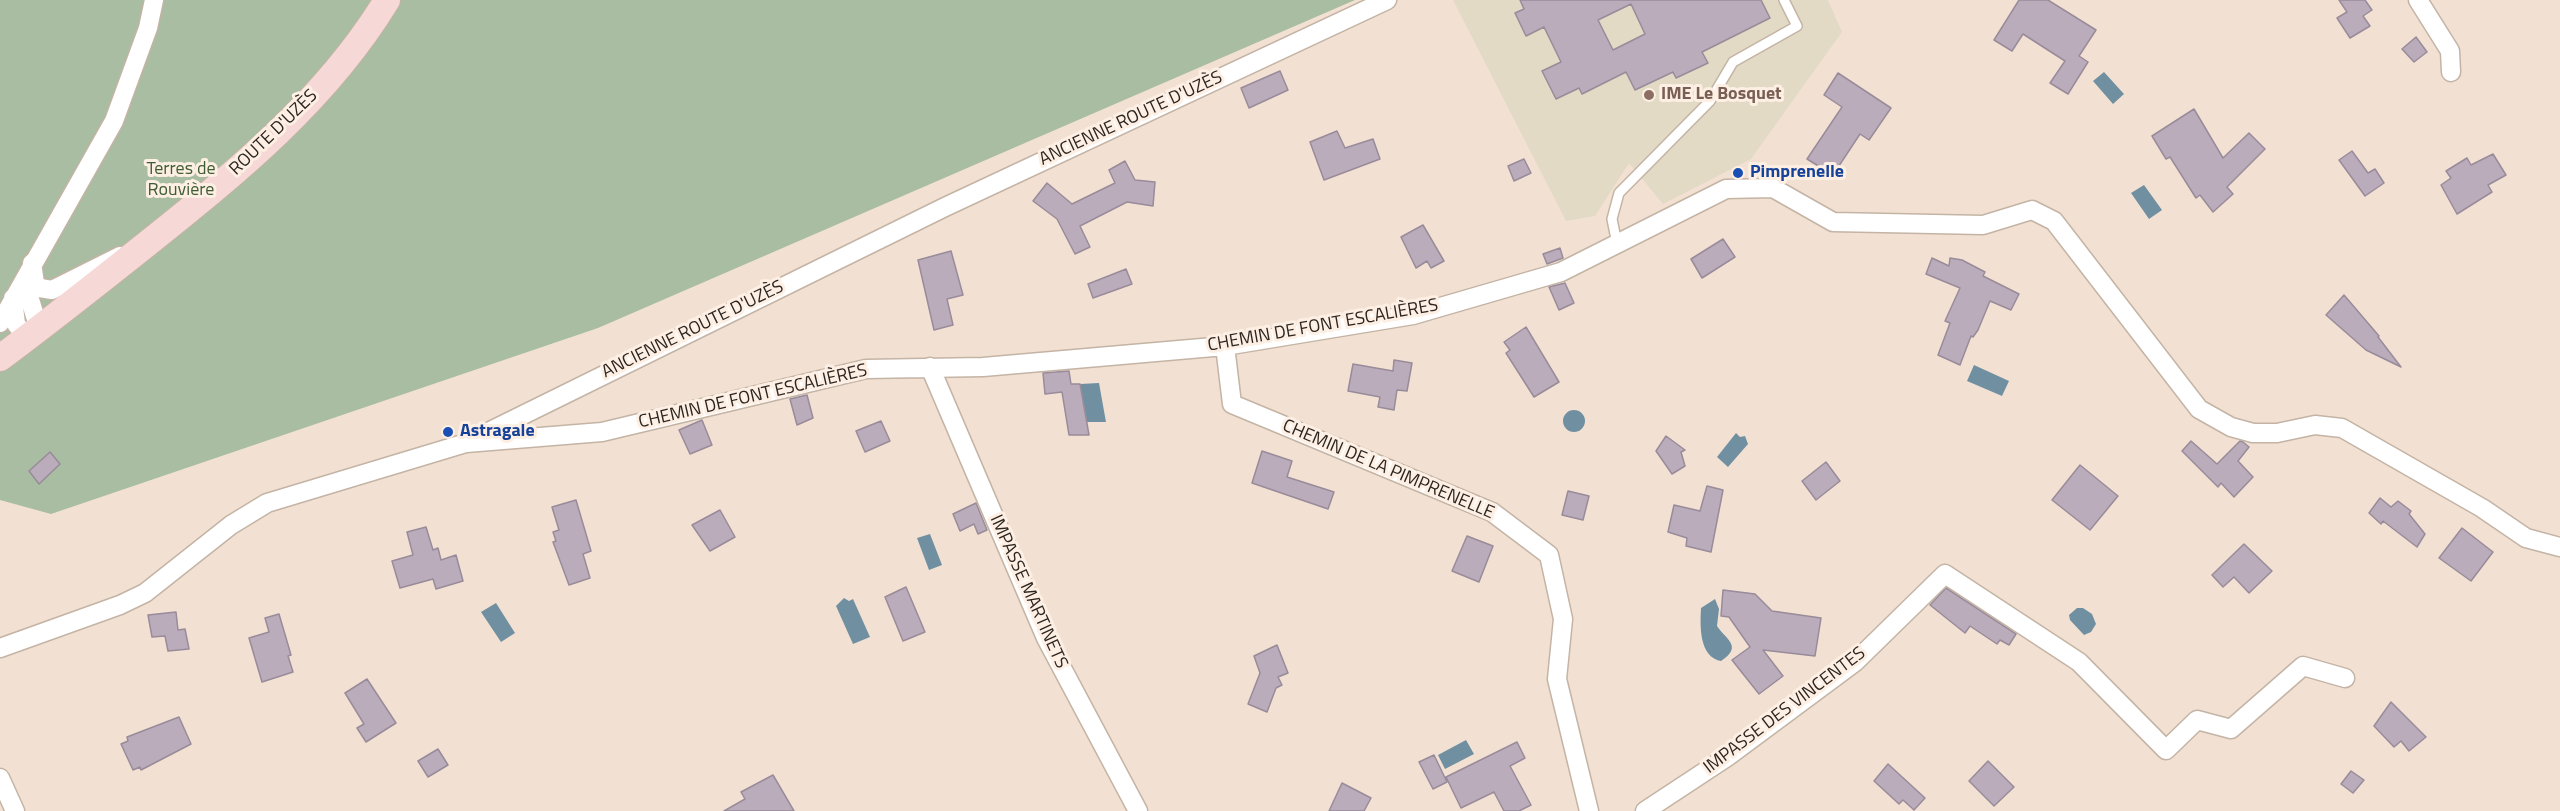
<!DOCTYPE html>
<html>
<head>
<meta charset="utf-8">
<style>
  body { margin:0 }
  canvas { display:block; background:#f2e1d2 }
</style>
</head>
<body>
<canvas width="2560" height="811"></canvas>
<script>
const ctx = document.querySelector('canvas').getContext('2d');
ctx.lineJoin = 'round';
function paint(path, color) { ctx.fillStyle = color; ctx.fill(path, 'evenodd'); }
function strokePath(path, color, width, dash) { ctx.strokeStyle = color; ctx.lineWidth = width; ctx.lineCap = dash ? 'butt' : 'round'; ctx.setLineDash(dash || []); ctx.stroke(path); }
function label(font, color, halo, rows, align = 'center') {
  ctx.font = font + ' "Titillium Web",sans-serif'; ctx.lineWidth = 6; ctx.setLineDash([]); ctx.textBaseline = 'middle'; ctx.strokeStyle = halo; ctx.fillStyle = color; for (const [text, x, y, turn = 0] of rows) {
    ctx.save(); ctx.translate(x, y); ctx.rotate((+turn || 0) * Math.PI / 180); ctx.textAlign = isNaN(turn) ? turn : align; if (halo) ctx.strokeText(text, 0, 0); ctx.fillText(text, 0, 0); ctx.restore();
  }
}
paint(new Path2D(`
  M 1453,0 L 1828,0 L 1842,32 L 1751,159 L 1663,204 L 1629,163 L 1595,216 L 1566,221 Z`), '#e2dac5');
paint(new Path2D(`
  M 0,0 L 1355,0 L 598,328 L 51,514 L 0,500 Z`), '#a8bda1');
paint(new Path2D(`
  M 2104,72 L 2124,94 L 2113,104 L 2093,81 Z
  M 2144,185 L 2162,210 L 2149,219 L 2131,193 Z
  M 1974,365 L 2009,381 L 2002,396 L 1967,381 Z
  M 1099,383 L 1106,422 L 1087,422 L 1080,384 Z
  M1563 421a11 11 0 1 1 22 0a11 11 0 1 1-22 0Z
  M 1736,433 L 1740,437 L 1745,436 L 1748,444 L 1728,467 L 1717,457 Z
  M 930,534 L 942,565 L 929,570 L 917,538 Z
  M 844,598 L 849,601 L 853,599 L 870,637 L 853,644 L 836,606 Z
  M 1715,599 L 1719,609 L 1717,626 C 1725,639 1744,646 1721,661 C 1699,657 1700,626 1701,608 Z
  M 496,603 L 515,633 L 501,642 L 481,612 Z
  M 2077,608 L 2083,608 L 2092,614 L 2096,624 L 2091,632 L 2084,635 L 2070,620 L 2069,615 Z
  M 1466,740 L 1474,754 L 1445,769 L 1438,755 Z`), '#7090a2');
const building = new Path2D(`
  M 1520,0 L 1761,0 L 1770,18 L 1702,52 L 1708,63 L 1676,78 L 1673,72 L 1635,90 L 1626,72 L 1582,94 L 1579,88 L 1556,99 L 1542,71 L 1561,62 L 1544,27 L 1526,36 L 1515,13 L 1524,9 ZM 1631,4 L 1645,34 L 1613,50 L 1598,20 Z
  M 2019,0 L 2048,0 L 2096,30 L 2079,56 L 2088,62 L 2068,94 L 2050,83 L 2065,61 L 2023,34 L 2012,51 L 1994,40 Z
  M 2339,0 L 2365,0 L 2372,10 L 2363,16 L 2370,26 L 2350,38 L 2337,18 L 2347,12 Z
  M 2416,37 L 2427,52 L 2414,62 L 2402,49 Z
  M 1280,71 L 1288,90 L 1249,108 L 1241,88 Z
  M 1838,73 L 1891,108 L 1869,140 L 1860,134 L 1833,175 L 1807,159 L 1842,107 L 1824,95 Z
  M 2194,109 L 2223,158 L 2249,133 L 2265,149 L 2227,187 L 2233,194 L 2213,212 L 2200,195 L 2196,198 L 2170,157 L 2166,159 L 2152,136 Z
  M 1337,131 L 1345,148 L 1373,139 L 1380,159 L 1324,180 L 1310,142 Z
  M 2352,151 L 2368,173 L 2375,169 L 2384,183 L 2365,196 L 2339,160 Z
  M 2493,154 L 2506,175 L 2488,185 L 2492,192 L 2457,214 L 2441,185 L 2451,178 L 2446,171 L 2467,158 L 2471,165 Z
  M 1524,159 L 1531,173 L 1514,181 L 1508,166 Z
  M 1125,161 L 1135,180 L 1155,182 L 1153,206 L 1127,202 L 1080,226 L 1090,247 L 1075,254 L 1057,219 L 1033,201 L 1047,183 L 1072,204 L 1115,183 L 1109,170 Z
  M 1423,225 L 1444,261 L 1431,268 L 1427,261 L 1416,268 L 1401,237 Z
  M 1723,239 L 1735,257 L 1702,278 L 1691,259 Z
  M 1560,248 L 1563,258 L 1547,264 L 1543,254 Z
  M 951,251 L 963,295 L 947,299 L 953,325 L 934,330 L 918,260 Z
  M 1932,258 L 1949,266 L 1950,258 L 1962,260 L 1985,272 L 1983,276 L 2019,294 L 2011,310 L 1990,301 L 1978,330 L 1973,337 L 1971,336 L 1960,365 L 1938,355 L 1950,323 L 1945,321 L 1960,288 L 1926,274 Z
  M 1126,269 L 1132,284 L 1093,298 L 1088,284 Z
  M 1565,283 L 1574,303 L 1559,310 L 1549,287 Z
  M 2344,295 L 2379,336 L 2378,337 L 2401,367 L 2366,350 L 2326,315 Z
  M 1526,327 L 1559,382 L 1534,397 L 1506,353 L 1510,350 L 1504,342 Z
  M 1394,360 L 1412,363 L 1407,391 L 1397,390 L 1394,410 L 1378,407 L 1380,397 L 1348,391 L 1353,364 L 1393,371 Z
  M 1069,371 L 1071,384 L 1080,384 L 1089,435 L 1069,435 L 1062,392 L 1045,394 L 1043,373 Z
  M 807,395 L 813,418 L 797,425 L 790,399 Z
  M 702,420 L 712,445 L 690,454 L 679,430 Z
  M 881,421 L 890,441 L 865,452 L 856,431 Z
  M 1666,436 L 1685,450 L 1681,452 L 1685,466 L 1672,474 L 1656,451 Z
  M 2191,441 L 2217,464 L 2240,441 L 2243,442 L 2249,447 L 2238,461 L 2253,477 L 2234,497 L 2221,483 L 2218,487 L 2182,451 Z
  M 1262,451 L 1292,461 L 1287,477 L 1334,492 L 1328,509 L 1252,483 Z
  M 50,452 L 60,464 L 39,484 L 29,471 Z
  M 1826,462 L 1840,481 L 1816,500 L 1802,481 Z
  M 2080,465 L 2118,496 L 2090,530 L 2052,500 Z
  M 1707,486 L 1723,490 L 1711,552 L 1686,546 L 1687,538 L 1668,532 L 1674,505 L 1700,511 Z
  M 1568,491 L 1589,496 L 1583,520 L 1562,515 Z
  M 2380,498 L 2391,507 L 2398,501 L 2411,511 L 2409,514 L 2425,534 L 2417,547 L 2383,521 L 2381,524 L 2369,513 Z
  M 576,500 L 591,551 L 583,554 L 590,578 L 569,585 L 553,542 L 556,541 L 553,532 L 559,530 L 552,507 Z
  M 976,503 L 987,530 L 978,534 L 974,524 L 960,531 L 953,514 Z
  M 720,510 L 735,537 L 710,551 L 692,525 Z
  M 426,527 L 433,550 L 438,548 L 441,560 L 456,555 L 463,581 L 436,589 L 433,579 L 400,588 L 392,561 L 413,555 L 407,532 Z
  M 2462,528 L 2493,552 L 2471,581 L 2439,558 Z
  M 1467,536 L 1493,546 L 1479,582 L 1452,571 Z
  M 2244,544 L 2272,571 L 2249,593 L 2234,577 L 2223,587 L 2212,575 Z
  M 906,587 L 925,632 L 903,641 L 885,597 Z
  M 1946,588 L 2016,634 L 2009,645 L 2000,640 L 1997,644 L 1970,626 L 1965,633 L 1930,605 Z
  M 1723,590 L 1755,594 L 1772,611 L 1821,618 L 1815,656 L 1763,650 L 1783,676 L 1759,694 L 1732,660 L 1750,647 L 1729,617 L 1721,616 Z
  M 176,612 L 178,630 L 185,629 L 189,649 L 168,651 L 165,636 L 152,637 L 148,615 Z
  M 279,614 L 291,655 L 288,656 L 293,672 L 262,682 L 249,638 L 269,632 L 265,618 Z
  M 1277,645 L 1288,673 L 1278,677 L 1282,685 L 1276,688 L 1267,712 L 1248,704 L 1260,673 L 1254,656 Z
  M 367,679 L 396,723 L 366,742 L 357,728 L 364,724 L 345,693 Z
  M 2391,702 L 2426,737 L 2409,751 L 2401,741 L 2394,747 L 2374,726 Z
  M 179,717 L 191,744 L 141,770 L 140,767 L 133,770 L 121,744 L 128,741 L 127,737 Z
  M 1517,742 L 1525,758 L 1510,766 L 1531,805 L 1519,811 L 1504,811 L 1494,792 L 1461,808 L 1446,777 Z
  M 438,749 L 448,765 L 428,777 L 418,761 Z
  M 1434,755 L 1447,782 L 1433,789 L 1419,762 Z
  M 1988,761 L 2014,787 L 1994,806 L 1969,781 Z
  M 1888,764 L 1925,798 L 1914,810 L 1903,800 L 1899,804 L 1874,781 Z
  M 2351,771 L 2364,780 L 2353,793 L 2341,784 Z
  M 773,775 L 794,811 L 724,811 L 745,799 L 741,792 Z
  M 1342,783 L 1371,798 L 1364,811 L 1329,811 Z`);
paint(building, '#baacbb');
strokePath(building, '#998b9a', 1.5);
const lane = new Path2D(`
  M 1617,244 L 1612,219 L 1619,193 L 1710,101 L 1733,62 L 1797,26 L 1784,0`);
const street = new Path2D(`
  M 2418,0 L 2450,51 L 2451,72
  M 32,263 L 35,283 L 40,288 L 52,290 L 120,256
  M 31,271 L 28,293 L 39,329
  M 13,298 L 16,324 L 27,338
  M 0,323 L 114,121 L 148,28 L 154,0
  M 1225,346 L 1232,404 L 1492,512 L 1549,555 L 1563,619 L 1557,679 L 1589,811
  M 930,367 L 1046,638 L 1138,811
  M 466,443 L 602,432 L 866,369 L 983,367 L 1225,346 L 1413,315 L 1561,272 L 1726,189 L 1773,188 L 1833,222 L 1983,225 L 2032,210 L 2054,221 L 2199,409 L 2231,427 L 2253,433 L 2277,433 L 2315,425 L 2342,428 L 2482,508 L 2526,538 L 2560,547
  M 0,648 L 120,605 L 145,593 L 231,525 L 267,503 L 466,443 L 945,207 L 1387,0
  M 0,778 L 15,811
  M 1645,811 L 1727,757 L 1855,662 L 1945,574 L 2079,662 L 2166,750 L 2197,720 L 2231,729 L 2303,666 L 2345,678`);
const secondary = new Path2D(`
  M 0,358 C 50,321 99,282 148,243 C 237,172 327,99 387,0`);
strokePath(lane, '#c4b4a5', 12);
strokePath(street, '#c4b4a5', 21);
strokePath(secondary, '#c4b4a5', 28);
strokePath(lane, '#fff', 9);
strokePath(street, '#fff', 18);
strokePath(secondary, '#f6d8d6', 26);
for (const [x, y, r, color] of [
  [1649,95,6,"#8d6e63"],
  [1738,173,6,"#1a4fb4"],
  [448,432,6,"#1a4fb4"]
]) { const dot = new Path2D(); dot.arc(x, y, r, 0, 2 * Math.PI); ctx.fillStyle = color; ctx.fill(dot); strokePath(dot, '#fdefe3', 2); }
label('bold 18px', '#785e54', '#fdefe3', [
  ["IME Le Bosquet",1661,95]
], 'left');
label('18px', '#2c2520', '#fdefe3', [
  ["ANCIENNE ROUTE D'UZÈS",1131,119,-25],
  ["ROUTE D'UZÈS",274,133,-44],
  ["CHEMIN DE FONT ESCALIÈRES",1323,326,-10],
  ["ANCIENNE ROUTE D'UZÈS",693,330,-26],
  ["CHEMIN DE FONT ESCALIÈRES",753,397,-13],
  ["CHEMIN DE LA PIMPRENELLE",1388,470,23],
  ["IMPASSE MARTINETS",1028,592,66],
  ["IMPASSE DES VINCENTES",1785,711,-37]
]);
label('18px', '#3e5c32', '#fdefe3', [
  ["Terres de",181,170],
  ["Rouvière",181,191]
]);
label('bold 18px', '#164399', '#fdefe3', [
  ["Pimprenelle",1750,173],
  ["Astragale",460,432]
], 'left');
</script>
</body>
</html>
